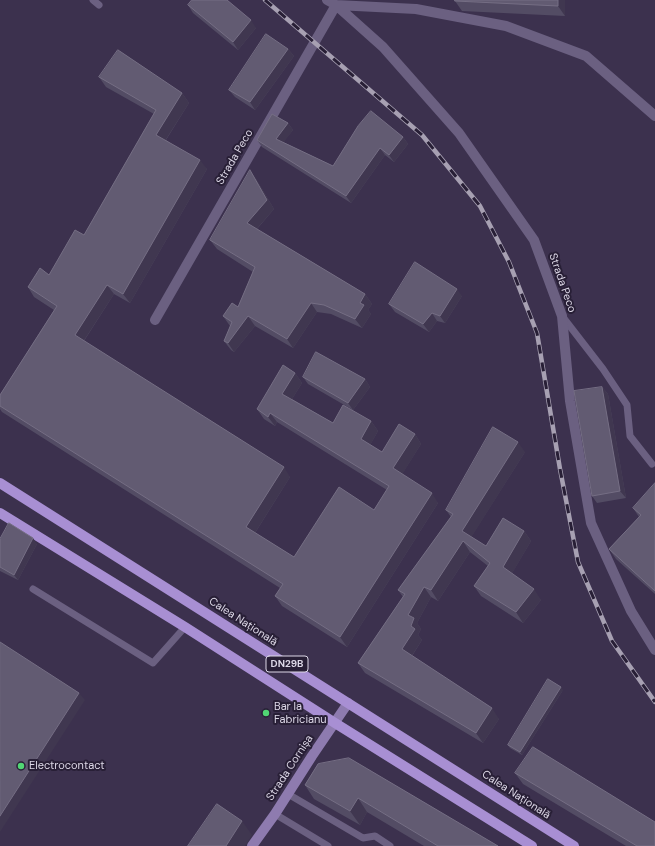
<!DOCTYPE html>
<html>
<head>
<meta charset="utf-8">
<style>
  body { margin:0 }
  canvas { display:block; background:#322941 }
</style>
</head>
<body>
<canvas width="655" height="846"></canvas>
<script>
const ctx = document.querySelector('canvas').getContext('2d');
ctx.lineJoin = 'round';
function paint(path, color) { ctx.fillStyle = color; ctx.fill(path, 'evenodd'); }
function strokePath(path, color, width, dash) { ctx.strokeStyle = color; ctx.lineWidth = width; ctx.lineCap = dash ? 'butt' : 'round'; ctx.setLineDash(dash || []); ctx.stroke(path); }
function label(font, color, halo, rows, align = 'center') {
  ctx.font = font + ' "DM Sans",sans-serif'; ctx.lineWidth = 4; ctx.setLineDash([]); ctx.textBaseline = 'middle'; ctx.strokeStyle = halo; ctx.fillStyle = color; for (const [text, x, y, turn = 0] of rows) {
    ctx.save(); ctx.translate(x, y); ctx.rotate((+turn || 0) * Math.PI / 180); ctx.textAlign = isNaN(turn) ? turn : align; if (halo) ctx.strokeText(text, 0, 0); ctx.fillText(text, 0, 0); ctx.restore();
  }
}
paint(new Path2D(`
  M 0,0 L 655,0 L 655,846 L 0,846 Z`), '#3c314e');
strokePath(new Path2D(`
  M 93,0 L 99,5
  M 562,316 L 603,369 L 627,405 L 630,436 L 652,464
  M 33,589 L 153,663 L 185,627
  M 288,794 L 363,838 L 375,836 L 390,846
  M 275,814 L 328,846`), '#6b6081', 7);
strokePath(new Path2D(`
  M 327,0 L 336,5 L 383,47 L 459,133 L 534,240 L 562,316 L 570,401 L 591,523 L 631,611 L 655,650
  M 155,320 L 336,5 L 416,9 L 506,26 L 586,56 L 655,116`), '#6b6081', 10);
strokePath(new Path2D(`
  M 252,846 L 275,814 L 312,756 L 348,703`), '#8e7baf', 10);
strokePath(new Path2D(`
  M 0,483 L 574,846
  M 0,513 L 185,627 L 335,723 L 532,846`), '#a88fd3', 10);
const rail = new Path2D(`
  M 265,0 L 422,135 L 480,206 L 509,262 L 537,333 L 560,469 L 578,562 L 612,641 L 655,702`);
strokePath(rail, '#a7a0b2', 4.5);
strokePath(rail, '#281f36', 3, [9]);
paint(new Path2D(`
  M 455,0 L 565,0 L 565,16 L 462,11 L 455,1 Z
  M 188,5 L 256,28 L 238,50 L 193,13 Z
  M 288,49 L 294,56 L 255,110 L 235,97 L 229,90 Z
  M 99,77 L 182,93 L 189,103 L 166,140 L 207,169 L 130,303 L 114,294 L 84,341 L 290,477 L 255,533 L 294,557 L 374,510 L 387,490 L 277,422 L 275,426 L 264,419 L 257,409 L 295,373 L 302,383 L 292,399 L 333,423 L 371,421 L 378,431 L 370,445 L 382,452 L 415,434 L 421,444 L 402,474 L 438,503 L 347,647 L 282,606 L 275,596 L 280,588 L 2,412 L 0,409 L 0,395 L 54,310 L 34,297 L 28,287 L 49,275 L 84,235 L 154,114 L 106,87 Z
  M 288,123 L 293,130 L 283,142 L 333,166 L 403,137 L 408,144 L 394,162 L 385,155 L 351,203 L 262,147 L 257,140 Z
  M 256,179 L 274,209 L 257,229 L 365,294 L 372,304 L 368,310 L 371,314 L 362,328 L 331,314 L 317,312 L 293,348 L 255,326 L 234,352 L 231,350 L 224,341 L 230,326 L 223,316 L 238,307 L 253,272 L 217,249 L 210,240 Z
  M 462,296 L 445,323 L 437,321 L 429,332 L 395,312 L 389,304 Z
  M 303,377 L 365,379 L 370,387 L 353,410 L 308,384 Z
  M 602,387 L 608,394 L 626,498 L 597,503 L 592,496 Z
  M 525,452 L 471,537 L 486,546 L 524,531 L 531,541 L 512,573 L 541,600 L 523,623 L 481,596 L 474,586 L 488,566 L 470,552 L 438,601 L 431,597 L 417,623 L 421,629 L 418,635 L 422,640 L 412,656 L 499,719 L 483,743 L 365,673 L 358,663 L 403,597 L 398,590 L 451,517 L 446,510 Z
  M 655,483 L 655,594 L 616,559 L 609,549 L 639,517 L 633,508 Z
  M 0,539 L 37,544 L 18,580 L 0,571 Z
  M 563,690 L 522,755 L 510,748 L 508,745 Z
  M 318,764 L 498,846 L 424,846 L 367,812 L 360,825 L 314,799 L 305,785 Z
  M 515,773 L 655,846 L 626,846 L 523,784 Z`), '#534c64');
paint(new Path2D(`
  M 558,0 L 565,0 L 565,16 L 558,6 Z
  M 251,20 L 256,28 L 238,50 L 233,42 Z
  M 288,49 L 294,56 L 255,110 L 250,102 Z
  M 182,93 L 189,103 L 163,144 L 156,135 Z
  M 288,123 L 293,130 L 281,146 L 276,139 Z
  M 403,137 L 408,144 L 394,162 L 389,155 Z
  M 380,148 L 385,155 L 351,203 L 346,196 Z
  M 200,160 L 207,169 L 130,303 L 123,294 Z
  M 250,170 L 256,179 L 274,209 L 254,232 L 247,223 Z
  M 107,285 L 114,294 L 81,345 L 75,335 Z
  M 457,289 L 462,296 L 445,323 L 440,316 Z
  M 365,294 L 372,304 L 368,310 L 371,314 L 362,328 L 355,319 L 360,303 Z
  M 311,303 L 317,312 L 293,348 L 287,339 Z
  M 432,313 L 437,321 L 429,332 L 423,324 Z
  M 248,316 L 255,326 L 234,352 L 228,343 Z
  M 295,373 L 302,383 L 289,404 L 282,394 Z
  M 365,379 L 370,387 L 353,410 L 348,403 Z
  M 602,387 L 608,394 L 626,498 L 620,491 Z
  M 270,413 L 277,422 L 275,426 L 268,417 Z
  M 371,421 L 378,431 L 368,449 L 361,439 Z
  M 415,434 L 421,444 L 400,478 L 393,468 Z
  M 518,442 L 525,452 L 469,541 L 462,531 Z
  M 284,467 L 290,477 L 253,536 L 246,527 Z
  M 432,493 L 438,503 L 347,647 L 340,637 Z
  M 524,531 L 531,541 L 510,577 L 503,567 Z
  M 33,538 L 37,544 L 18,580 L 14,575 Z
  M 463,541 L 470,552 L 438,601 L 431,590 Z
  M 424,587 L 431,597 L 417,623 L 421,629 L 418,635 L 422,640 L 409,660 L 402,649 L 411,626 L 408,615 Z
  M 534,589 L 541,600 L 523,623 L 516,612 Z
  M 561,687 L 563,690 L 522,755 L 520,752 Z
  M 79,693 L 85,700 L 0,832 L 0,816 Z
  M 492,708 L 499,719 L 483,743 L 476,733 Z
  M 358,798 L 367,812 L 360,825 L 350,811 Z
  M 242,821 L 252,835 L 245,846 L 226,846 Z`), '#403750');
const building = new Path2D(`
  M 192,0 L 227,0 L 251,20 L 233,42 L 188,5 Z
  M 455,0 L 558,0 L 558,6 L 455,1 Z
  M 266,34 L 288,49 L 250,102 L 229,90 Z
  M 118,50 L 182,93 L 156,135 L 200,160 L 123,294 L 107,285 L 75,335 L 284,467 L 246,527 L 294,557 L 339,487 L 374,510 L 389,486 L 270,413 L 268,417 L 257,409 L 283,365 L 295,373 L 282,394 L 333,423 L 343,405 L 371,421 L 361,439 L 382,452 L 399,424 L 415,434 L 393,468 L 432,493 L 340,637 L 275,596 L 283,584 L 0,406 L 0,395 L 57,306 L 28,287 L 40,268 L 49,275 L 75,230 L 84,235 L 156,110 L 99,77 Z
  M 371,111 L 403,137 L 389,155 L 380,148 L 346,196 L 257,140 L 272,114 L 288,123 L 276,139 L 333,166 L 358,126 Z
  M 250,170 L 267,200 L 247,223 L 365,294 L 360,303 L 364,305 L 355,319 L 324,305 L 311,303 L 287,339 L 248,316 L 228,343 L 224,341 L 232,322 L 223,316 L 232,303 L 238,307 L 255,267 L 210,240 Z
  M 415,262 L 457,289 L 440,316 L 432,313 L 423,324 L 389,304 Z
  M 316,352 L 365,379 L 348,403 L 303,377 Z
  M 602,387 L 620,491 L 592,496 L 574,391 Z
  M 493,427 L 518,442 L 462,531 L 486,546 L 503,518 L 524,531 L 503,567 L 534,589 L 516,612 L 474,586 L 490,563 L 463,541 L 431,590 L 424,587 L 408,615 L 414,618 L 411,626 L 415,629 L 402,649 L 492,708 L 476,733 L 358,663 L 405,594 L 398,590 L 453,514 L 446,510 Z
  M 655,483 L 655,591 L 609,549 L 641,515 L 633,508 Z
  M 9,523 L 33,538 L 14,575 L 0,567 L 0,539 Z
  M 0,642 L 79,693 L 0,816 Z
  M 548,679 L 561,687 L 520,752 L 508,745 Z
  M 533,747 L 655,822 L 655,846 L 637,846 L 515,773 Z
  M 349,758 L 498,846 L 438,846 L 358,798 L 350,811 L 305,785 L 318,764 Z
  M 217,804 L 242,821 L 226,846 L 188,846 Z`);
paint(building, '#625b72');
strokePath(building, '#756e84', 1);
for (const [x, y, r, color] of [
  [266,713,4,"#51d674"],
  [21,766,4,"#51d674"]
]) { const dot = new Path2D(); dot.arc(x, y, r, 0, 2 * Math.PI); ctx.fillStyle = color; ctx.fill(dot); strokePath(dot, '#281f36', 1.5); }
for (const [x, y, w] of [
  [287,664,42]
]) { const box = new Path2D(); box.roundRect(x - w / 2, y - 8, w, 16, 3); ctx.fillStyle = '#281f36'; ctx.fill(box); strokePath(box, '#ddd8e7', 1); }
label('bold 10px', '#ddd8e7', null, [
  ["DN29B",287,664]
]);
label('11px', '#ddd8e7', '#281f36', [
  ["Strada Peco",235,157,-60],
  ["Strada Peco",562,283,71],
  ["Calea Națională",243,622,33],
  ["Strada Cornișa",290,768,-57],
  ["Calea Națională",516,795,33]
]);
label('11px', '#ddd8e7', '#281f36', [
  ["Bar la",274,707],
  ["Fabricianu",274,720],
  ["Electrocontact",29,766]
], 'left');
</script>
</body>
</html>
